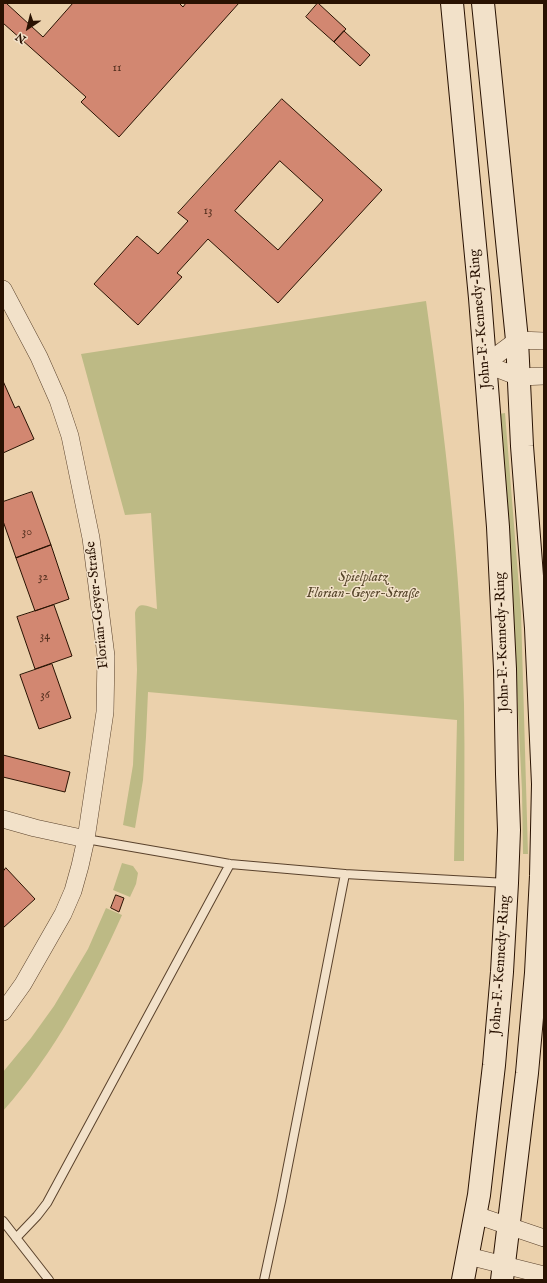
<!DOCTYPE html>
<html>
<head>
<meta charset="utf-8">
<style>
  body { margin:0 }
  #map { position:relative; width:547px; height:1283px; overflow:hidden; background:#ebd1ac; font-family:"IM FELL English",serif }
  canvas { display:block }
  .frame { position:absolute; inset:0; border:4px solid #291202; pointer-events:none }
  .north { position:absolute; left:8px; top:8px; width:40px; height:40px; -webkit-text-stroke:3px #f2e1c9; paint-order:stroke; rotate:215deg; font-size:11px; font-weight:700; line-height:16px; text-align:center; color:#291202 }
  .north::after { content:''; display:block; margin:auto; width:14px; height:18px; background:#291202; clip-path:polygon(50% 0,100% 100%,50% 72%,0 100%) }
</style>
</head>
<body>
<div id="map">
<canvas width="547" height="1283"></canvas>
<div class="frame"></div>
<div class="north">N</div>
</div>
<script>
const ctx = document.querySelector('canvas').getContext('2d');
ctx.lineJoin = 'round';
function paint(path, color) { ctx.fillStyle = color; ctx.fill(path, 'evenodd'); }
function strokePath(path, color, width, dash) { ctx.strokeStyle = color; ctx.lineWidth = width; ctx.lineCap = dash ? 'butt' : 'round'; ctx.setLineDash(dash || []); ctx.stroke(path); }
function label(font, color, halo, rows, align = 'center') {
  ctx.font = font + ' "IM FELL English",serif'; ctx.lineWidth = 3; ctx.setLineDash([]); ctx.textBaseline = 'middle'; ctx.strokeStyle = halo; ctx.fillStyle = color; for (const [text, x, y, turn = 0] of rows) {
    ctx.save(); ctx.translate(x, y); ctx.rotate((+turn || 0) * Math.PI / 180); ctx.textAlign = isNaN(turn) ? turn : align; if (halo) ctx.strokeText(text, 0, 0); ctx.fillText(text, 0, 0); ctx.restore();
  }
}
paint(new Path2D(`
  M 426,301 C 445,435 461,569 464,704 C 465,757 464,809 464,861 L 454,861 L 457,720 L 148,692 L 146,737 L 143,780 L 135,828 L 123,825 L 133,765 L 137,670 L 135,613 C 138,600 149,607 157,609 L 151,513 L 125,515 L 81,354 Z
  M 505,413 L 521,612 L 528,854 L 523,854 L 522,791 L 509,527 L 499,414 Z
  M 122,863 L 133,866 L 138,873 L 136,884 L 130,897 L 113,890 Z
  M 106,908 L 122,915 C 91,984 54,1054 3,1111 L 3,1072 L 31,1038 L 54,1006 L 88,949 Z`), '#bdba85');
const building = new Path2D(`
  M 3,3 L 6,3 L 43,37 L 73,3 L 179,3 L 183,7 L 186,3 L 239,3 L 119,137 L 81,102 L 86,97 L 3,23 Z
  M 318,3 L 346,29 L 334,42 L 306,17 Z
  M 344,31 L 370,55 L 360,66 L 334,42 Z
  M 282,99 L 382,190 L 278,303 L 208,239 L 177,273 L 182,277 L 138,325 L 94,284 L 137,236 L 158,254 L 188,221 L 178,213 ZM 280,161 L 323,200 L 278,250 L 235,211 Z
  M 3,381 L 15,408 L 19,406 L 34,439 L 3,453 Z
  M 32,492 L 51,545 L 16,558 L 3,521 L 3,502 Z
  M 51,545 L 69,599 L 35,611 L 16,558 Z
  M 54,605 L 72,656 L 35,669 L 17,617 Z
  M 52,664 L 71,718 L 39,729 L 20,675 Z
  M 3,755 L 70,772 L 65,792 L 3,777 Z
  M 6,868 L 35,899 L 3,928 L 3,872 Z
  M 116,895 L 124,898 L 119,912 L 111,908 Z`);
paint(building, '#d28771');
strokePath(building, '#291202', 1);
const service = new Path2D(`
  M 86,839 L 230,864 L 345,874 L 507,883
  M 3,1221 L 49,1280
  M 16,1238 L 37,1216 L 47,1203 L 230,864
  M 264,1280 L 281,1201 L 345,874`);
const minor = new Path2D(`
  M 3,289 L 39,357 L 58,400 L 70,436 L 91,538 L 106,656 L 105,712 L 86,839 L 80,866 L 73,891 L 63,914 L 23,984 L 3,1012
  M 485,364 L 517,340 L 544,341
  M 485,364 L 519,377 L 544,376
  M 3,819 L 35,828 L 86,839
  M 476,1215 L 544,1238
  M 468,1256 L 544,1275`);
const secondary = new Path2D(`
  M 452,3 L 480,298 L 498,527 L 505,669 L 507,774 L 509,830 L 507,883 L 502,972 L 494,1065 L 479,1195 L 463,1280
  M 483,3 L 517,340 L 522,446 L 536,628 L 543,784 L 541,876 L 536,973 L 527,1073 L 502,1280`);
strokePath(service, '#5a422c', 10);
strokePath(minor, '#5a422c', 18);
strokePath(secondary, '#291202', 24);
strokePath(service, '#f2e1c9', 8);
strokePath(minor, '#f2e1c9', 17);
strokePath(secondary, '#f2e1c9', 22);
label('12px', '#532f1e', null, [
  ["11",117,69],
  ["13",208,212],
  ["30",27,533],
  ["32",43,578],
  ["34",45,637],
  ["36",45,696]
]);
label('14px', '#291202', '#f2e1c9', [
  ["John-F.-Kennedy-Ring",481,319,-95],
  ["Florian-Geyer-Straße",98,605,-96],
  ["John-F.-Kennedy-Ring",503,642,-92],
  ["John-F.-Kennedy-Ring",501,965,-86]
]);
label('italic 14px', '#554429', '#f2e1c9', [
  ["Spielplatz",363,578],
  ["Florian-Geyer-Straße",363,594]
]);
</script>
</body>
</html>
